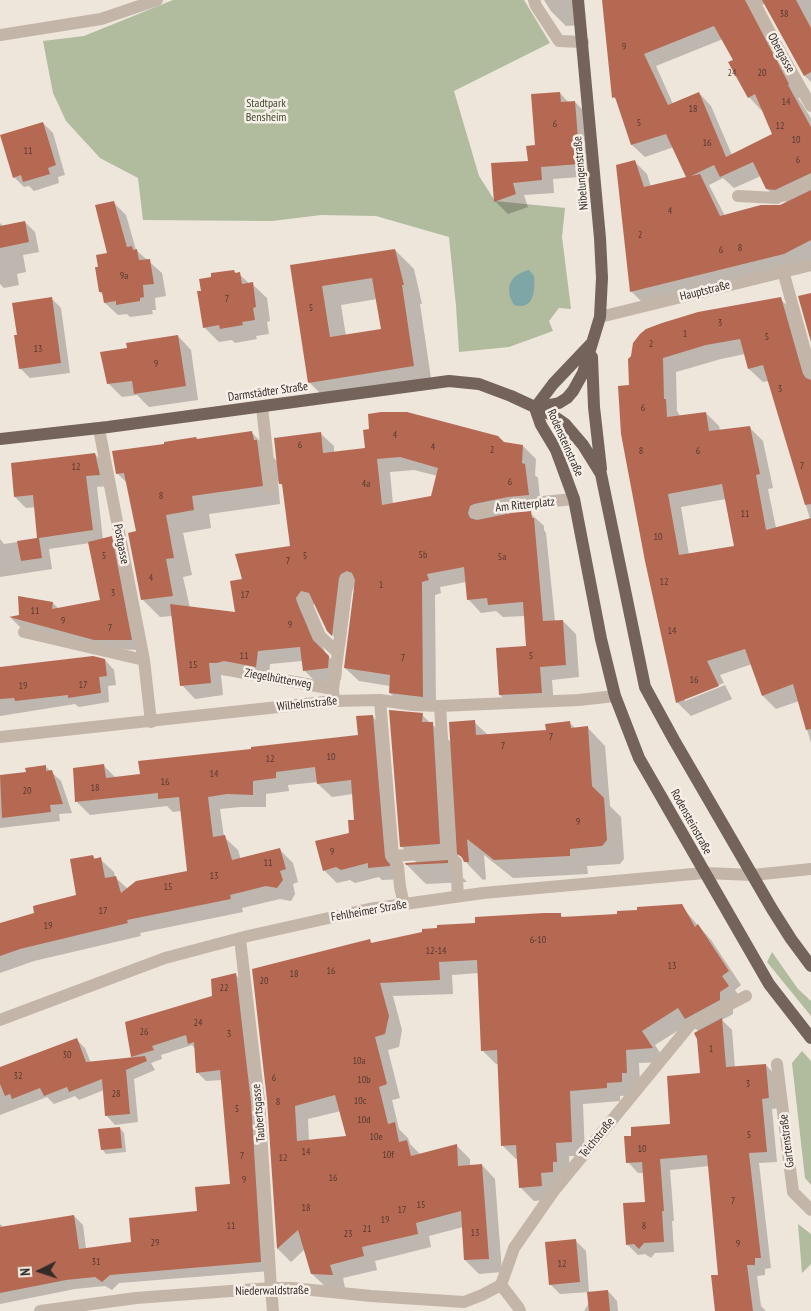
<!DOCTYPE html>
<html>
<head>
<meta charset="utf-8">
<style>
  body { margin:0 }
  #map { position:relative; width:811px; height:1311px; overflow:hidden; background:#eee5db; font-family:"PT Sans Narrow",sans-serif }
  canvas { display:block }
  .north { position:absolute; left:15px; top:1246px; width:50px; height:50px; -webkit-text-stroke:4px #f6efe7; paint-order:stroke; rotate:266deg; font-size:14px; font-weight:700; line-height:20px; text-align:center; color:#332b28 }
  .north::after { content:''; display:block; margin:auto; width:18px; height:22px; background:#332b28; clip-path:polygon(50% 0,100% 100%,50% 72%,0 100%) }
</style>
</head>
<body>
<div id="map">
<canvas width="811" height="1311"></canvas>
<div class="north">N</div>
</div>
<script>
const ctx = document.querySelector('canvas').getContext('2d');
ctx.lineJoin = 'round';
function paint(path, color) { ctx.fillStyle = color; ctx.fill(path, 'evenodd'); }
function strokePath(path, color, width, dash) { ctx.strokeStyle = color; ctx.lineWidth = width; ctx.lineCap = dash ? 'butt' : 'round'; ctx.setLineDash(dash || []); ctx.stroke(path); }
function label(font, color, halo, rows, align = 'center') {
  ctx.font = font + ' "PT Sans Narrow",sans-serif'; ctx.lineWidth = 5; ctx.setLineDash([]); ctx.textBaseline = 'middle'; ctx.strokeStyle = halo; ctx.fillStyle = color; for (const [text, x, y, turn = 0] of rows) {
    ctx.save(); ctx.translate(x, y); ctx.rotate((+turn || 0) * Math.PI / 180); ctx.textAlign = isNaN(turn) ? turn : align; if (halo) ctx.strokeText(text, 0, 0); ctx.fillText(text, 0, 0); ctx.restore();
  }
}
paint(new Path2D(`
  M 173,0 L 524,0 L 550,43 L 454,91 L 479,176 L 495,201 L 565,208 L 562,237 L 571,309 L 559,308 L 549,321 L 553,331 L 509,347 L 459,352 L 456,306 L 449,237 L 376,216 L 321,215 L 272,221 L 143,220 L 138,178 L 100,158 L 66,121 L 53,93 L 43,41 L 84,36 Z
  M 772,952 L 798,989 L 811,1001 L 811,1016 L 767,962 Z
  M 802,1051 L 811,1061 L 811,1185 L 805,1178 L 792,1063 Z
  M 798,1224 L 811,1234 L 811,1264 L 802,1273 Z`), '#b1bb9d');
paint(new Path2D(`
  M 529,270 L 534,276 C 535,290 534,311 514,305 C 504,289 509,275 529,270 Z`), '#7ea6a7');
paint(new Path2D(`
  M 544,0 L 577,0 L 580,25 L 566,26 L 551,11 Z
  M 603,0 L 811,0 L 811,82 L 805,76 L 766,4 L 761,5 L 801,97 L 798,98 L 811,118 L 811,259 L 797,266 L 644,304 L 632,292 L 635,162 L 647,174 L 651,187 L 688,178 L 674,147 L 645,157 L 632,145 L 618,101 L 613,97 ZM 723,39 L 735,61 L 749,97 L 761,110 L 763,109 L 774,134 L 732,155 L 711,106 L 699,93 L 673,104 L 656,66 ZM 761,176 L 767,189 L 780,201 L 790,202 L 780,207 L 725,216 L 709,185 L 723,178 L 734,188 Z
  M 560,93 L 569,103 L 575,102 L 588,115 L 592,176 L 553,179 L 554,193 L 524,195 L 528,207 L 508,214 L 495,201 L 529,162 Z
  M 43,123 L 53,133 L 65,175 L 58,177 L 59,183 L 34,191 L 29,186 L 24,187 L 14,177 Z
  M 113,202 L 126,215 L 136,250 L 162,273 L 166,296 L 155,298 L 156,310 L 152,310 L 153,314 L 130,317 L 127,314 L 118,315 L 105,303 L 104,296 L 100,292 L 100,268 L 108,254 Z
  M 25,222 L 35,232 L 39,252 L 23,255 L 26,272 L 17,274 L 19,285 L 4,288 L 0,284 L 0,223 L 3,226 Z
  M 395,250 L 414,269 L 422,304 L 420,304 L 432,385 L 328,401 L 309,382 L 291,266 ZM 377,299 L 382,330 L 346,336 L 341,305 Z
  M 234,271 L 237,274 L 239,274 L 250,284 L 252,284 L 267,298 L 270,321 L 267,322 L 269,334 L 256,336 L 257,339 L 235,343 L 232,340 L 219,342 L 204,327 L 203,292 L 213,278 Z
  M 51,298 L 61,308 L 70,373 L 30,378 L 20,368 L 19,336 Z
  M 780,299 L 794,312 L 811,371 L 811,743 L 799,701 L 776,709 L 763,696 L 752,664 L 720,675 L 724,683 L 685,698 L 685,701 L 725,685 L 732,699 L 691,716 L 677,702 L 631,386 L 629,360 ZM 745,354 L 749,369 L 763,382 L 769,381 L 810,519 L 776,528 L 768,489 L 773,488 L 763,441 L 749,427 L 720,431 L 719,426 L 706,413 L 680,416 L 677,411 L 676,372 L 721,359 ZM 726,499 L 735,547 L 689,555 L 681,507 Z
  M 178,336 L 191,350 L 198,400 L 149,407 L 137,395 L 122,397 L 108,383 Z
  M 252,433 L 270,451 L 271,455 L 277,461 L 320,433 L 334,446 L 334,453 L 504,443 L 523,446 L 536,459 L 535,475 L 538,478 L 541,508 L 522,510 L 507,513 L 507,515 L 530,513 L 544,526 L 544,530 L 546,533 L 555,621 L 563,621 L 576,634 L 579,677 L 552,680 L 554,706 L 514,708 L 500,695 L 527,647 L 525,616 L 503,617 L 496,611 L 481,613 L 468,599 L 466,582 L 440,587 L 441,593 L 435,595 L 436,710 L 403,706 L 390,693 L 390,686 L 359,681 L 345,668 L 355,584 L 352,592 L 345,647 L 328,631 L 315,603 L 309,611 L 309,616 L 326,654 L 342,670 L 341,680 L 317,683 L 304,670 L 302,661 L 270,664 L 269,679 L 221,675 L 223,695 L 195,699 L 182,685 L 172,616 L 160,617 L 142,599 L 138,532 L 128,484 L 117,473 L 198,440 ZM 414,470 L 438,476 L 432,498 L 393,504 L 390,472 ZM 278,481 L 284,487 L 291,547 L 243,580 L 236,613 L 190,608 L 183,577 L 192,575 L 183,533 L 211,528 L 209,514 L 280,504 Z
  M 95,454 L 106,466 L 110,486 L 97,487 L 103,540 L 111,538 L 121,548 L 141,650 L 105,649 L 20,627 L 11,618 L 20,616 L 53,603 L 59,609 L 101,601 L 90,543 L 49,549 L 52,569 L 0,577 L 0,539 L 4,544 L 39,539 L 36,507 L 26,508 L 15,497 Z
  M 105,660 L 114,670 L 116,685 L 108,686 L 109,702 L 79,707 L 75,704 L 0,716 L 0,668 Z
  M 422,715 L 452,743 L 474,722 L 488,735 L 547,732 L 570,723 L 575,728 L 587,727 L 605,746 L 610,806 L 621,817 L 624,859 L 620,864 L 587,866 L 588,874 L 513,878 L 484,855 L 486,879 L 483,880 L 458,854 L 459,863 L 450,864 L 467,882 L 426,884 L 407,865 L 418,864 L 402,847 Z
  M 373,717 L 386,730 L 398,871 L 403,879 L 382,880 L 379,877 L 355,883 L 350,880 L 337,883 L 324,870 L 350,834 L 355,821 L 353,794 L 332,797 L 318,784 L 318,782 L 288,785 L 289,791 L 266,794 L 266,807 L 241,807 L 220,809 L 224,837 L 238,850 L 241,860 L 280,850 L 293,863 L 298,882 L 293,884 L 295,894 L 291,901 L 280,899 L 242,908 L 243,912 L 140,933 L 141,936 L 34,961 L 0,973 L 0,925 L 36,914 L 77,896 L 93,856 L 96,859 L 100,859 L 114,872 L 115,877 L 128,889 L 188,872 L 182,811 L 173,812 L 167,806 L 90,815 L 77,802 L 103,765 L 116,778 L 141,775 L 252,750 L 359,736 Z
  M 45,766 L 61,781 L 72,813 L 59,814 L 60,821 L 0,828 L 0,777 L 27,773 Z
  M 681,906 L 711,940 L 741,985 L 735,990 L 742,1000 L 733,1006 L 733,1014 L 722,1020 L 732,1030 L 735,1068 L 766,1065 L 776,1076 L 779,1108 L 772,1109 L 777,1162 L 759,1163 L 771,1268 L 765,1269 L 765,1275 L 757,1276 L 761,1306 L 766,1311 L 716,1311 L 719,1276 L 709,1166 L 670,1170 L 674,1221 L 672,1221 L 674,1252 L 655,1253 L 651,1258 L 645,1254 L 638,1255 L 627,1244 L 646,1203 L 644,1173 L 638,1173 L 628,1162 L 671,1125 L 702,1074 L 698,1031 L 690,1023 L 655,1045 L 666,1062 L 639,1063 L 640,1086 L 635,1095 L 620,1096 L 620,1101 L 583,1104 L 585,1156 L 569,1156 L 570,1175 L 566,1175 L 566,1186 L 554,1186 L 555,1199 L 534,1201 L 520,1187 L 518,1159 L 516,1159 L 502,1145 L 499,1064 L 496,1064 L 482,1050 L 479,973 L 452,975 L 453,994 L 393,996 L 402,1030 L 399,1047 L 388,1050 L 400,1098 L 392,1100 L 399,1129 L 408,1138 L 410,1144 L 420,1154 L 456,1145 L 470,1159 L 470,1166 L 482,1165 L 495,1179 L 502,1272 L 479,1274 L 465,1260 L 463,1227 L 429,1236 L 431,1247 L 375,1261 L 377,1270 L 343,1278 L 345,1288 L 326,1287 L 312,1274 L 305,1249 L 291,1262 L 278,1249 L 268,1100 L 369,941 L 373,944 L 476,924 L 560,915 L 564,918 L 618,916 ZM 341,1111 L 347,1137 L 309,1141 L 308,1119 Z
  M 235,974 L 245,984 L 270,1271 L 119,1283 L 112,1290 L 105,1286 L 75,1289 L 0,1304 L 0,1224 L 4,1228 L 74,1216 L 83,1225 L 86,1249 L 132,1244 L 198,1212 L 231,1185 L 222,1080 L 206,1081 L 197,1072 L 195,1049 L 192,1045 L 161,1055 L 162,1059 L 151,1063 L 155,1070 L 134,1079 L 138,1122 L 115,1125 L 106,1115 L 104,1090 L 79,1100 L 75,1096 L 54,1104 L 47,1097 L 0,1115 L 0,1069 L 76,1039 L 85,1048 L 91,1063 L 134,1058 L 132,1057 L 127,1023 L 214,997 Z
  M 120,1128 L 124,1133 L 126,1152 L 106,1154 L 102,1149 Z
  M 576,1241 L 586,1251 L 589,1292 L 560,1294 L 550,1284 Z
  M 608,1291 L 617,1301 L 618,1311 L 584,1311 L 596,1292 Z`), '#0003');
paint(new Path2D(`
  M 602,0 L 745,0 L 789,84 L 788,85 L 811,127 L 811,173 L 775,190 L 766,189 L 753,162 L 720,177 L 714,165 L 691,176 L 700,174 L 720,216 L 761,205 L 780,205 L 811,190 L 811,240 L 784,254 L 630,292 L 616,165 L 635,160 L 644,187 L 686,177 L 666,134 L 631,145 L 615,97 L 612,98 ZM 714,26 L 733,60 L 728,62 L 748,98 L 755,94 L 772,134 L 726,157 L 699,92 L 668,105 L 644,54 Z
  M 762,0 L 796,0 L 811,28 L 811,72 L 804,76 Z
  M 560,92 L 561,102 L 575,101 L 580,164 L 541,167 L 542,180 L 513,183 L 516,194 L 494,202 L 491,163 L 528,161 L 526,146 L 535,145 L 531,94 Z
  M 43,122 L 56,165 L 48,168 L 50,174 L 23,182 L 21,175 L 13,178 L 0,135 Z
  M 114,201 L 127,247 L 132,246 L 133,250 L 137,249 L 139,260 L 150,259 L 154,284 L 143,285 L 144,297 L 140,298 L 140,301 L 116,305 L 116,301 L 104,303 L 102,292 L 99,292 L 95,267 L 98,267 L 96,255 L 107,253 L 95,205 Z
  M 25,221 L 29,242 L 0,248 L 0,226 Z
  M 395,249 L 404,285 L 402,285 L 414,366 L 308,383 L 290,265 ZM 372,278 L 381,329 L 330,337 L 322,286 Z
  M 234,270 L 235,273 L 240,272 L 242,284 L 253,282 L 256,307 L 253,308 L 255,320 L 242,322 L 243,325 L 220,329 L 219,325 L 203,328 L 197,291 L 201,291 L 199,279 L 211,277 L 211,273 Z
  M 811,293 L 811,342 L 798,296 Z
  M 52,297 L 61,363 L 19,369 L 14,335 L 17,335 L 12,303 Z
  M 781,297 L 803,374 L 806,378 L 811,380 L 811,504 L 805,505 L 763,365 L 748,369 L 740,339 L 706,345 L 663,358 L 664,399 L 666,399 L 667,417 L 706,412 L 709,431 L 750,426 L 760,474 L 756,475 L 766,530 L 811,518 L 811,729 L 806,730 L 793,684 L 762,696 L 745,649 L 707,661 L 719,686 L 676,703 L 645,561 L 621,434 L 618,386 L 629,385 L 628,359 L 631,356 L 633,343 L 640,334 L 646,329 L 662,323 L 698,312 ZM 722,484 L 734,546 L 679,555 L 668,494 Z
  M 178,335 L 186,386 L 134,394 L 132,381 L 107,384 L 100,352 L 127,348 L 126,343 Z
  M 381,412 L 407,412 L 498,436 L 504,442 L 523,445 L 522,463 L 525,464 L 529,495 L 508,497 L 474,504 L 470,506 L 468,513 L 470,518 L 477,520 L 511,513 L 531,511 L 532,518 L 534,518 L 543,621 L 563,620 L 566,665 L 540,667 L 542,693 L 499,695 L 496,648 L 526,646 L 523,602 L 488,605 L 487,598 L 467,600 L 464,567 L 427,574 L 429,580 L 422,582 L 423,697 L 389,693 L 390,675 L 344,668 L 355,580 L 352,573 L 347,571 L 341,574 L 339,578 L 332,636 L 327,631 L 309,593 L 301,591 L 296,598 L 297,602 L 313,640 L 329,656 L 328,668 L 303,671 L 300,647 L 258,651 L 256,667 L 224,661 L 217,663 L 209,663 L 211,683 L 180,686 L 170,604 L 235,612 L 230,581 L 242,579 L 235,554 L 290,546 L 282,484 L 279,484 L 274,438 L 321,432 L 323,453 L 365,448 L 363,430 L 369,429 L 368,414 ZM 400,457 L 438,468 L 431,496 L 382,505 L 377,459 Z
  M 252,431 L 254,440 L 257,440 L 263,486 L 192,496 L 194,510 L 166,515 L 174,558 L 166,559 L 173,596 L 141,600 L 128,533 L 136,531 L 124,473 L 116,474 L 112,451 L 164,444 L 164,442 L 196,437 L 197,439 Z
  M 95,453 L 100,475 L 86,476 L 93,530 L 39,538 L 42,558 L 21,561 L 17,541 L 37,538 L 33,495 L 14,497 L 11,463 Z
  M 112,536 L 132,640 L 94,640 L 9,617 L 19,615 L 18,596 L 53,602 L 52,609 L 100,600 L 88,542 Z
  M 93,656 L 105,659 L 107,676 L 99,677 L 101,693 L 68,698 L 68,695 L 15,701 L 14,698 L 0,699 L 0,667 Z
  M 389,710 L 423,713 L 422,722 L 433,722 L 440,844 L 400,847 Z
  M 373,715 L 385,857 L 387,861 L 390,864 L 390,866 L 368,868 L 368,863 L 341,870 L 336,867 L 323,871 L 315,841 L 349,833 L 348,820 L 354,820 L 351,780 L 317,784 L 315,767 L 276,772 L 276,778 L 253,781 L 253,795 L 227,794 L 208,797 L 213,837 L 225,835 L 232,860 L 280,848 L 286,869 L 280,871 L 283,880 L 277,888 L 266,886 L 230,895 L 231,899 L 127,920 L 128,923 L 20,949 L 0,956 L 0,923 L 34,913 L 33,906 L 76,895 L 70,859 L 93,855 L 94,859 L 101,857 L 105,878 L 116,876 L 121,893 L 136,881 L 187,871 L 179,797 L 158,799 L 158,793 L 75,802 L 73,768 L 104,764 L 106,778 L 140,774 L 138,761 L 251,749 L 251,747 L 358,735 L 356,716 Z
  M 475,720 L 476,735 L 546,730 L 545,724 L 570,721 L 571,728 L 588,726 L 592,786 L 604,798 L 607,840 L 602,846 L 570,849 L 570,856 L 494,860 L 467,839 L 469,862 L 464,862 L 462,857 L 457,854 L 449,722 Z
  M 46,765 L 46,771 L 52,770 L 63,804 L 50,805 L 51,812 L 2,818 L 0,775 L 26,772 L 25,768 Z
  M 448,860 L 448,863 L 406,865 L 405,863 Z
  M 682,904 L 695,927 L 698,924 L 729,971 L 722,976 L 729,986 L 720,992 L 720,1000 L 685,1019 L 678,1008 L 642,1031 L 653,1048 L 626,1050 L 627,1073 L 622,1073 L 622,1082 L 607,1083 L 607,1088 L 570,1091 L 572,1142 L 556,1143 L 557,1162 L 553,1162 L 553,1172 L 541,1173 L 542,1186 L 519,1188 L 516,1145 L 501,1146 L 497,1050 L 481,1051 L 477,960 L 439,962 L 440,980 L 380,983 L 389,1016 L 385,1034 L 375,1037 L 387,1084 L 379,1087 L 388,1124 L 395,1122 L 399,1142 L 407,1140 L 411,1156 L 457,1144 L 458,1166 L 482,1164 L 489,1259 L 464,1260 L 461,1211 L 416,1223 L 418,1234 L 362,1247 L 364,1256 L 330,1265 L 333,1275 L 311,1274 L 298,1230 L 277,1249 L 267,1100 L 252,969 L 370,939 L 371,943 L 422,932 L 422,929 L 437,928 L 437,925 L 475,923 L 475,917 L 544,913 L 561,913 L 561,917 L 617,914 L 617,911 L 637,910 L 637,907 ZM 335,1095 L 346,1136 L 297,1141 L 295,1106 Z
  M 236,973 L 251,1102 L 261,1262 L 110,1275 L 102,1282 L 95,1277 L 66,1280 L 0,1293 L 0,1227 L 74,1215 L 79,1249 L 131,1242 L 129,1218 L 197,1211 L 195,1187 L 230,1184 L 220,1070 L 196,1073 L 194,1042 L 188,1044 L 186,1035 L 152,1046 L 154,1050 L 131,1057 L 125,1022 L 212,996 L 211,979 Z
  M 722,1018 L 726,1067 L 766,1064 L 769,1098 L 762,1099 L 767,1152 L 749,1153 L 761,1258 L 755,1258 L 755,1265 L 747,1265 L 753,1311 L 715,1311 L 711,1275 L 718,1275 L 707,1155 L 660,1159 L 664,1211 L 662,1211 L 664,1242 L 644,1243 L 639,1249 L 634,1244 L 626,1245 L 623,1203 L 645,1202 L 642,1162 L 626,1163 L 624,1136 L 631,1136 L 631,1127 L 670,1124 L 667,1076 L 700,1073 L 697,1039 L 694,1033 Z
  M 77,1038 L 86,1062 L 145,1056 L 147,1061 L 126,1070 L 130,1114 L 105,1116 L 102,1079 L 69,1092 L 67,1087 L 44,1096 L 40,1088 L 12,1099 L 10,1094 L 5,1096 L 0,1084 L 0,1067 Z
  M 120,1127 L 122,1148 L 101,1150 L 98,1129 Z
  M 576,1239 L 580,1282 L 549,1285 L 545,1242 Z
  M 608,1290 L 610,1311 L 589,1311 L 587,1292 Z`), '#b56952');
strokePath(new Path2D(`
  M 534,0 L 536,6 L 559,41 L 583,42
  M 0,35 L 101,19 L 157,0
  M 738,196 L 777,198 L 811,181
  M 262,407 L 271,488
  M 99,429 L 144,660 L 151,722
  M 304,599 L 320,636 L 338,653 L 333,689 L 334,701
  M 24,632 L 144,660
  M 338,653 L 347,579
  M 223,669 L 333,689
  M 380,700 L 393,856 L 449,852 L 440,706
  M 456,862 L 458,896
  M 398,866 L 400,887 L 404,904
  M 271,1288 L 273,1311`), '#c4b5a9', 12);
strokePath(new Path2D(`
  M 753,0 L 778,48 L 811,106
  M 783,271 L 811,372
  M 600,317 L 811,265
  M 476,512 L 510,505 L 574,499
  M 0,737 L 334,701 L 380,700 L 413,705 L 440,706 L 579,700 L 615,696
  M 240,939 L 259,1101 L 271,1288
  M 0,1020 L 165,958 L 248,936 L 369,909 L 483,893 L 704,873 L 753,875 L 811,869
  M 777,1064 L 793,1192 L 811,1210
  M 501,1285 L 514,1248 L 553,1192 L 690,1025 L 746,996
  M 501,1285 L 518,1307 L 520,1311
  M 40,1311 L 136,1298 L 271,1288 L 292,1288 L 371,1296 L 464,1302 L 482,1295 L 501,1285`), '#c4b5a9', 12);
strokePath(new Path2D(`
  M 592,357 L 594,407 L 601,469
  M 535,408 L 541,425 L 556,450 L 574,499 L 601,639 L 615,696 L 639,758 L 769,984 L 811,1038
  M 535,408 L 559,403 L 567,398 L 573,391 L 583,373 L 600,317 L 602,278 L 600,238 L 578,0
  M 535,408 L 553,384 L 591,344
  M 0,439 L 108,427 L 449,381 L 479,384 L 511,396 L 552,415 L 565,424 L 583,445 L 601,474 L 645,687 L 674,740 L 772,909 L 791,939 L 811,966`), '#73635b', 12);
label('10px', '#543a32', null, [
  ["38",784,14],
  ["9",624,47],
  ["24",732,73],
  ["20",762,73],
  ["14",786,102],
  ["18",693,109],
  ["5",639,123],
  ["6",555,124],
  ["12",780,126],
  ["10",796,140],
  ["16",707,143],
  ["11",28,151],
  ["6",798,160],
  ["4",670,211],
  ["2",640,235],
  ["8",740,248],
  ["6",721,250],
  ["9a",124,276],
  ["7",227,299],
  ["5",311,308],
  ["3",720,323],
  ["1",685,334],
  ["5",767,337],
  ["2",651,344],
  ["13",38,349],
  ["9",156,364],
  ["3",780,389],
  ["6",643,408],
  ["4",395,435],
  ["6",300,445],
  ["4",433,447],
  ["2",492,450],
  ["8",641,451],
  ["6",698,451],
  ["7",802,466],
  ["12",76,467],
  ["6",510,482],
  ["4a",366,484],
  ["8",161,496],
  ["11",745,514],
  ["10",658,537],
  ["5b",423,555],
  ["5",104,556],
  ["5",305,556],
  ["5a",502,557],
  ["7",288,561],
  ["4",151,578],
  ["12",664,582],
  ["1",381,585],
  ["3",113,593],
  ["17",245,595],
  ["11",35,611],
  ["9",63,621],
  ["9",290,625],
  ["7",110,628],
  ["14",672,631],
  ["11",244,656],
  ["5",531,656],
  ["7",403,658],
  ["15",193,665],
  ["16",694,680],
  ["17",83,685],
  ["19",23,686],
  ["7",551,737],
  ["7",503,746],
  ["10",331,757],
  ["12",270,759],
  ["14",214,774],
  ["16",165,782],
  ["18",95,788],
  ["20",27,791],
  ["9",578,822],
  ["9",332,852],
  ["11",268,863],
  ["13",214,876],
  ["15",168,887],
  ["17",103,911],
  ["19",48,926],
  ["6-10",538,940],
  ["12-14",436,951],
  ["13",672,966],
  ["16",331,971],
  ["18",294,974],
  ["20",264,981],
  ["22",224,988],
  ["24",198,1023],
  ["26",144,1032],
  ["3",229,1034],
  ["1",711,1049],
  ["30",67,1055],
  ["10a",359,1061],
  ["32",18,1076],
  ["6",274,1078],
  ["10b",364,1080],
  ["3",748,1084],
  ["28",116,1094],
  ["10c",360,1101],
  ["8",278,1102],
  ["5",237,1109],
  ["10d",364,1120],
  ["5",749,1135],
  ["10e",376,1137],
  ["10",642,1149],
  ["14",306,1152],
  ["10f",388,1155],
  ["7",242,1156],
  ["12",283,1158],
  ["16",333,1178],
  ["9",244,1180],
  ["7",733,1201],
  ["15",421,1205],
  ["18",306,1208],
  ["17",402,1210],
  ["19",385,1220],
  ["11",231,1226],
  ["8",644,1226],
  ["21",367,1229],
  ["13",475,1233],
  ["23",348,1234],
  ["29",155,1243],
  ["9",738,1244],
  ["31",96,1262],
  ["12",562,1264]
]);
label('12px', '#332b28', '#f6efe7', [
  ["Obergasse",781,53,61],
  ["Nibelungenstraße",581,173,-95],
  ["Hauptstraße",705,291,-14],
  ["Darmstädter Straße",268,392,-8],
  ["Rodensteinstraße",565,443,66],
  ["Am Ritterplatz",525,505,-6],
  ["Postgasse",121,544,79],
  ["Ziegelhütterweg",278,679,10],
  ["Wilhelmstraße",307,704,-6],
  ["Rodensteinstraße",691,822,61],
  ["Fehlheimer Straße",369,911,-10],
  ["Taubertsgasse",259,1113,-95],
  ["Teichstraße",597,1138,-51],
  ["Gartenstraße",787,1141,-97],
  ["Niederwaldstraße",272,1291,-1]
]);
label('12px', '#434d2f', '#f6efe7', [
  ["Stadtpark",266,104],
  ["Bensheim",266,118]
]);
</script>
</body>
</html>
